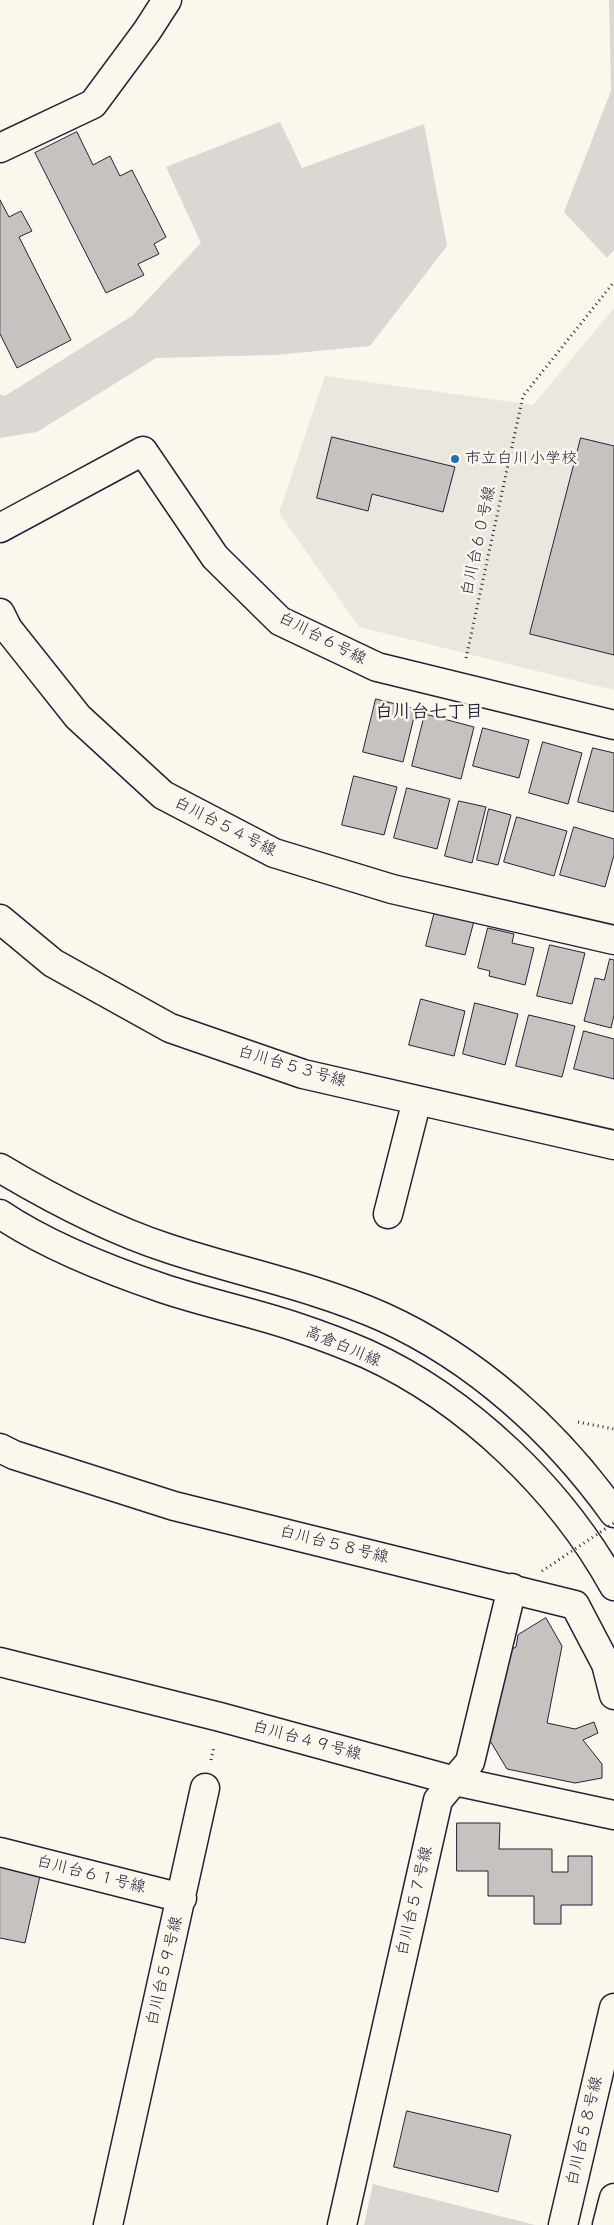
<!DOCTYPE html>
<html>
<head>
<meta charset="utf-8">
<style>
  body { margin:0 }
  canvas { display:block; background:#fbf7ec }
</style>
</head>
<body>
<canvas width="614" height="2225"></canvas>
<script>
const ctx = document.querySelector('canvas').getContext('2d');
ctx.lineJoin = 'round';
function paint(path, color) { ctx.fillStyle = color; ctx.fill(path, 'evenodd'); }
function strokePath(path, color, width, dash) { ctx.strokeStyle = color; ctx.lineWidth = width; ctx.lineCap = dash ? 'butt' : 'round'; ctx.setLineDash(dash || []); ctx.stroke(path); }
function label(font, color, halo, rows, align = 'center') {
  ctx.font = font + ' Sriracha,"Klee One",sans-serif'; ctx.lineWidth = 5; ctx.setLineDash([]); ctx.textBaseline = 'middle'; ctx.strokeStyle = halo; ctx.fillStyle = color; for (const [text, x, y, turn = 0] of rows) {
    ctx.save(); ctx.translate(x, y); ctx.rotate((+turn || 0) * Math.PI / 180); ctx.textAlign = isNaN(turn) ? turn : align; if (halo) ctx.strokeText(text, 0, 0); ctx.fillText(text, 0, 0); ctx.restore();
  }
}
paint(new Path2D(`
  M 614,308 L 614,690 L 359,627 L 279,513 L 325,376 L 533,405 Z`), '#ebe7df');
paint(new Path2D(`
  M 609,0 L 614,0 L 614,250 L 607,258 L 564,212 L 611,91 Z
  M 280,122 L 302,168 L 424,124 L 447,246 L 370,346 L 275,355 L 156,358 L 37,432 L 0,438 L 0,394 L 5,396 L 132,316 L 201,243 L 166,167 Z
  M 373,2184 L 535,2225 L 364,2225 Z`), '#dbd8d3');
const building = new Path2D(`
  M 77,132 L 93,165 L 110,156 L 120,176 L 132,170 L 166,237 L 154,244 L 159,254 L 138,264 L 144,275 L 106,293 L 35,153 Z
  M 0,200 L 9,217 L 21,211 L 32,231 L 19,237 L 71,340 L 17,368 L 0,334 Z
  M 332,437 L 455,467 L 443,512 L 372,494 L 368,511 L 317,498 Z
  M 581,438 L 614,446 L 614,655 L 530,634 Z
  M 376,699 L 416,709 L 403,762 L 363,752 Z
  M 425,714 L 474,727 L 461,779 L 412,766 Z
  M 483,728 L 529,740 L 519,778 L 473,766 Z
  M 543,742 L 582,753 L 568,804 L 529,793 Z
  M 593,748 L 614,753 L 614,812 L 578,802 Z
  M 354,776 L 397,787 L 384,835 L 342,825 Z
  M 407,788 L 450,799 L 437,849 L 394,838 Z
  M 459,801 L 486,807 L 472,863 L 445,856 Z
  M 489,809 L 511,815 L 498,865 L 477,860 Z
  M 517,817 L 567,831 L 554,876 L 504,862 Z
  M 574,827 L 614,839 L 614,855 L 605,887 L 560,875 Z
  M 435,911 L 474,921 L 465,955 L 426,946 Z
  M 488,928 L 514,934 L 512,943 L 534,948 L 525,985 L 489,976 L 490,971 L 478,968 Z
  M 550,945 L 585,953 L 572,1004 L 537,996 Z
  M 610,959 L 614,960 L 614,1015 L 611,1028 L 584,1021 L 595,978 L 604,980 Z
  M 421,999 L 465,1011 L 454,1056 L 409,1045 Z
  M 475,1003 L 518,1014 L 505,1065 L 463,1054 Z
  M 529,1015 L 575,1026 L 562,1077 L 516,1066 Z
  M 584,1031 L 614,1039 L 614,1079 L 574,1069 Z
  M 546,1618 L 562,1646 L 547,1723 L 575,1729 L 594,1722 L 598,1733 L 583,1740 L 602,1764 L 602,1778 L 575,1783 L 507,1769 L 489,1739 L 508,1651 L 516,1647 L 518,1635 Z
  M 457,1823 L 500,1823 L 499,1849 L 552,1849 L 552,1872 L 568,1872 L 568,1856 L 592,1856 L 592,1905 L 561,1905 L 561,1924 L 534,1924 L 534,1896 L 488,1896 L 488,1871 L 457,1871 Z
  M 0,1867 L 40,1876 L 25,1943 L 0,1938 Z
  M 407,2111 L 511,2135 L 498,2192 L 394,2167 Z`);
paint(building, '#c6c2c0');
strokePath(building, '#22223b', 1);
const minor = new Path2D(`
  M 0,148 L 93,104 L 147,31 L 167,0
  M 0,528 L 143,451 L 215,557 L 280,621 L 377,667 L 614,725
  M 0,613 L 8,629 L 78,717 L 163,795 L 274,853 L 392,889 L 614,940
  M 0,919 L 53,963 L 170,1028 L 303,1074 L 614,1145
  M 0,1168 C 52,1199 109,1229 167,1248 C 239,1272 313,1286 383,1317 C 476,1359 555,1431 614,1513
  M 0,1214 C 46,1245 109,1270 162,1288 C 206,1303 252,1312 296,1327 C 320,1335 344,1344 367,1354 C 468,1400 561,1490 614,1586
  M 388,1214 L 417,1100
  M 0,1448 L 14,1455 L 174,1506 L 575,1605 L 606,1664 L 614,1695
  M 0,1662 L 220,1717 L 455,1781 L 614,1815
  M 0,1852 L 182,1898
  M 108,2225 L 205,1788
  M 342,2225 L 438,1800 L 470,1762 L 512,1588
  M 563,2225 L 614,2008
  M 607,2225 L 614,2198`);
strokePath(minor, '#22223b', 31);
strokePath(new Path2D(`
  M 466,658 L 523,396 L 614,282
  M 578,1422 L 614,1429
  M 211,1760 L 214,1747`), '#22223b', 3, [1, 4]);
strokePath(minor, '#fbf7ec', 28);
strokePath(new Path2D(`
  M 542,1571 L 614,1523`), '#22223b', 3, [1, 4]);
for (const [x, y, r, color] of [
  [455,459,5,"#1f6fb2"]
]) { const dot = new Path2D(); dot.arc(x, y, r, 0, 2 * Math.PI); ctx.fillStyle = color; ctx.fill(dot); strokePath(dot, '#fbf7ec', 2); }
label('16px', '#22223b', '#fbf7ec', [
  ["市立白川小学校",465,459]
], 'left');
label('16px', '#22223b', '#fbf7ec', [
  ["白川台６０号線",479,541,-78],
  ["白川台６号線",322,639,27],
  ["白川台５４号線",225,827,27],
  ["白川台５３号線",292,1067,16],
  ["高倉白川線",343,1347,23],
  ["白川台５８号線",334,1545,14],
  ["白川台４９号線",307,1741,15],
  ["白川台６１号線",91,1875,14],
  ["白川台５７号線",415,1901,-77],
  ["白川台５９号線",165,1971,-77],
  ["白川台５８号線",585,2131,-77]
]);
label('bold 18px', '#22223b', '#fbf7ec', [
  ["白川台七丁目",429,712]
]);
</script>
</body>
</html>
